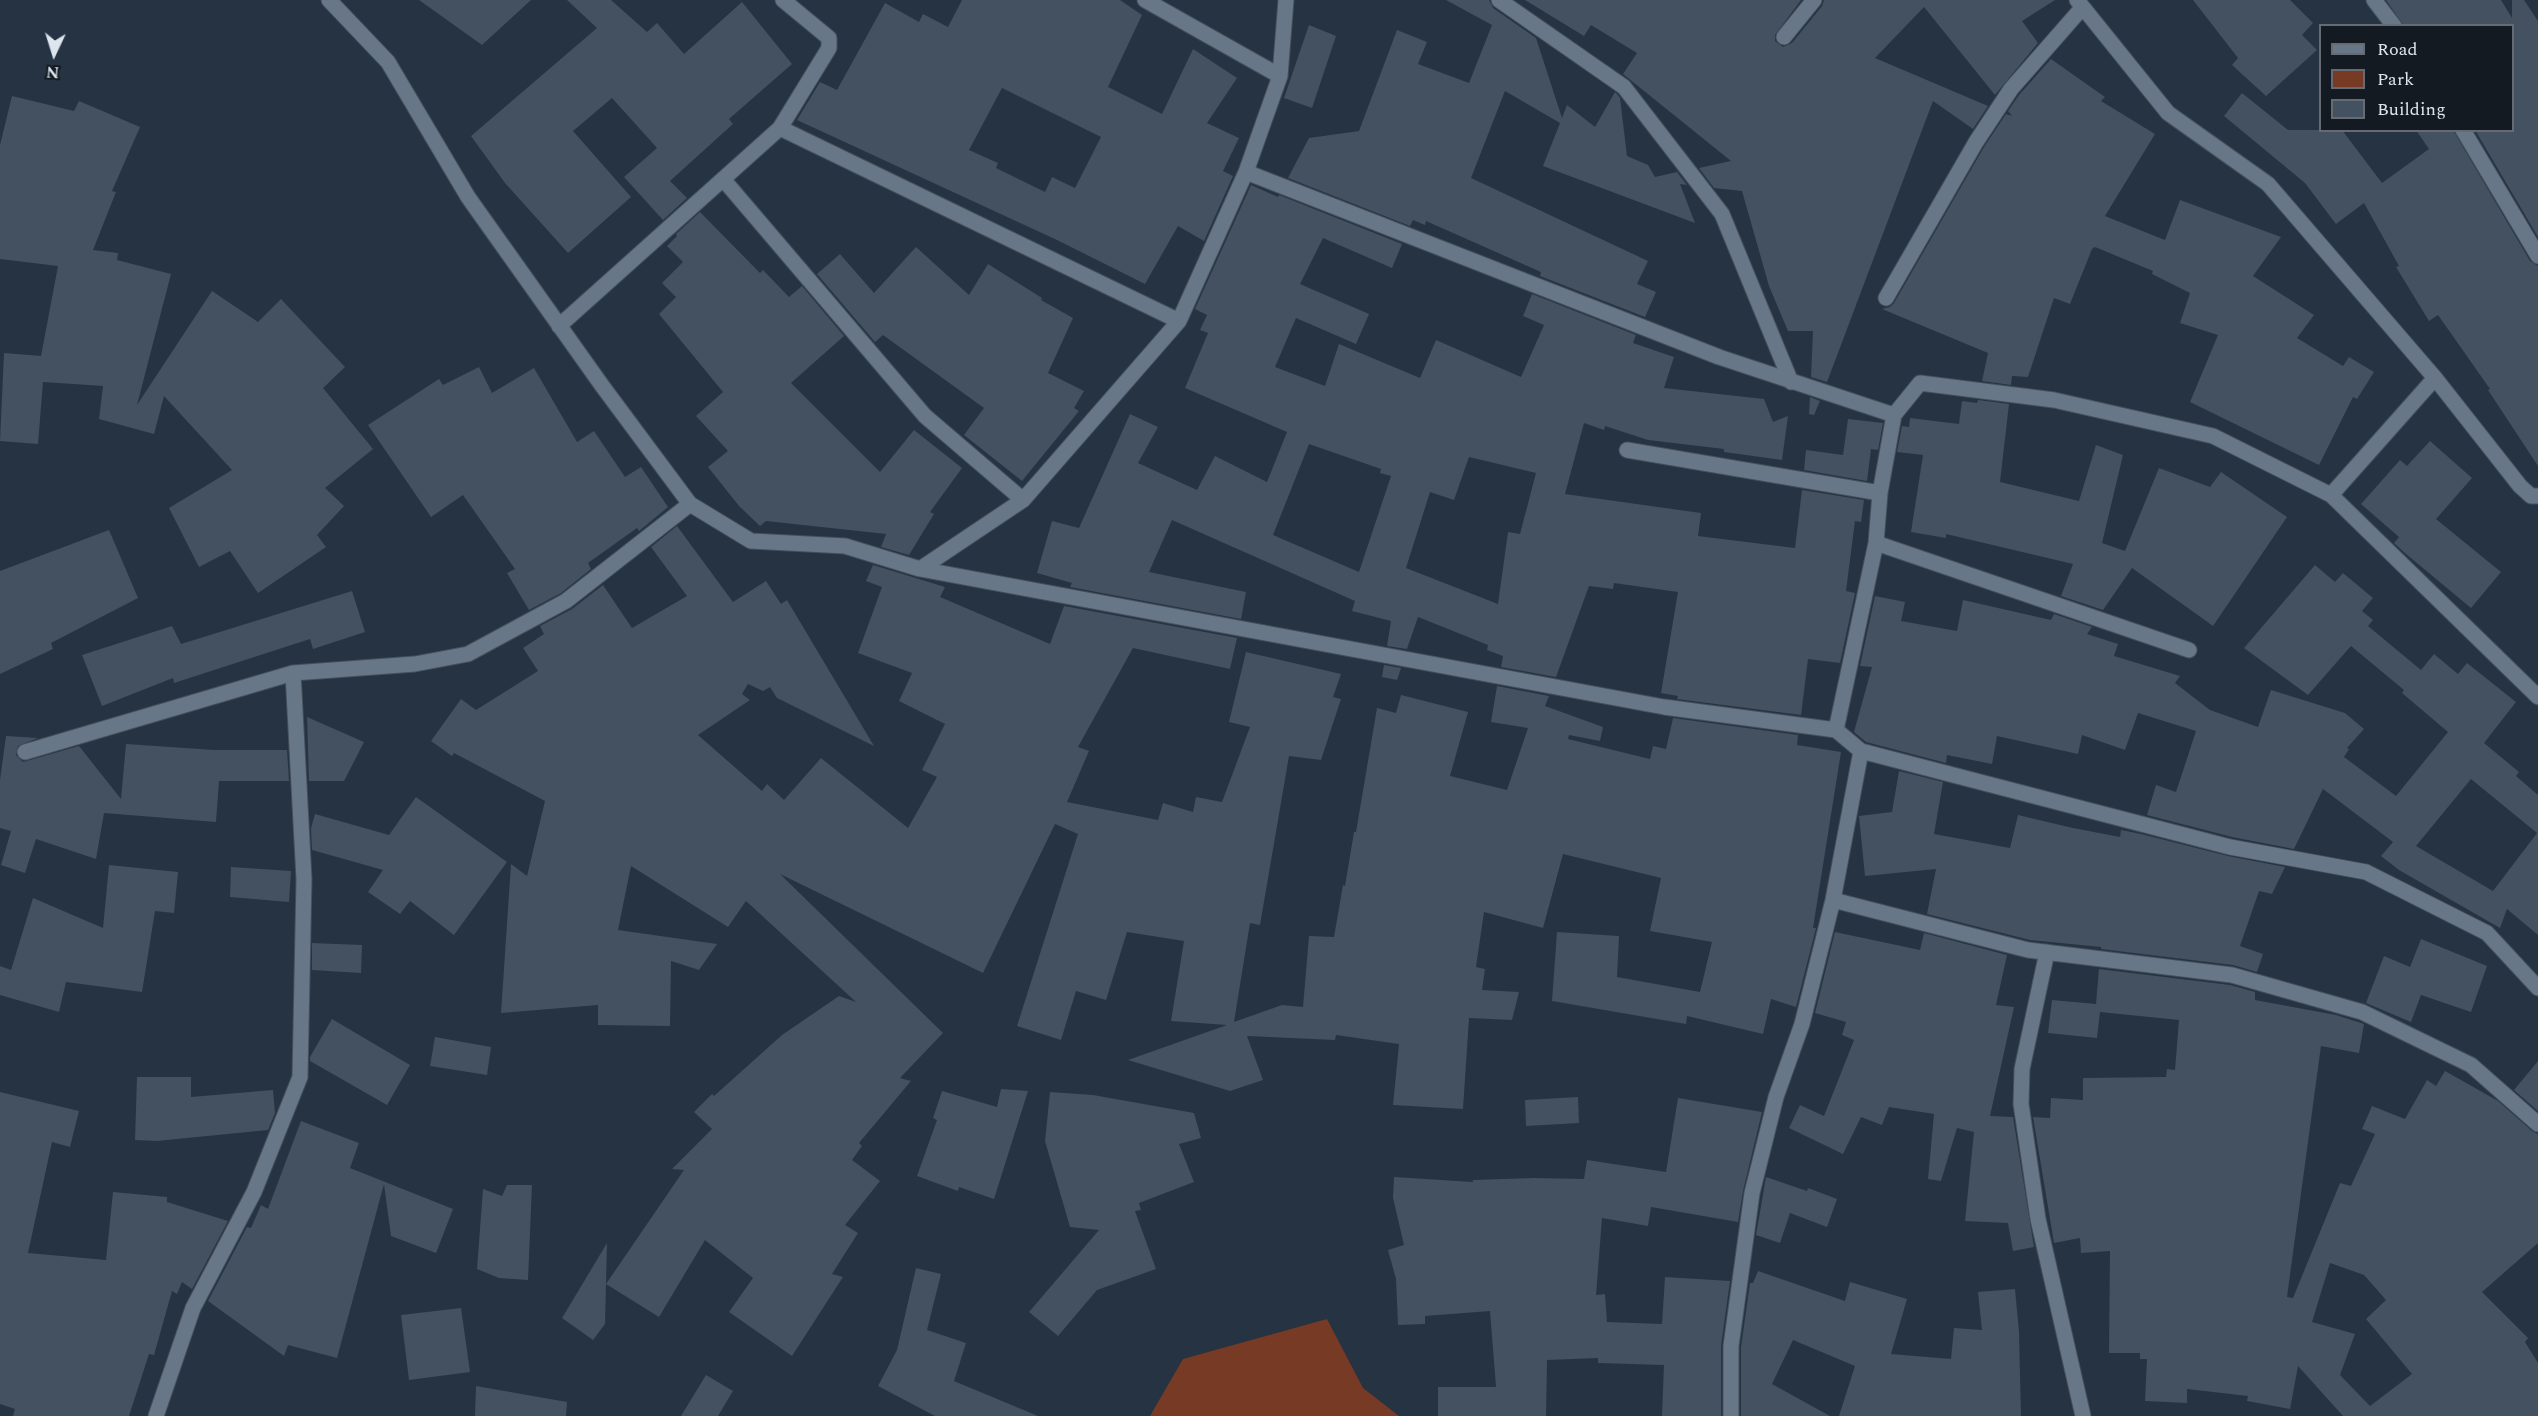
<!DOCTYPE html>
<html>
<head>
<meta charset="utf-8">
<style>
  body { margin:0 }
  #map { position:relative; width:2538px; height:1416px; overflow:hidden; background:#263342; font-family:Spectral,serif }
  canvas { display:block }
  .legend { position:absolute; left:2319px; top:24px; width:195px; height:108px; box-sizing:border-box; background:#141a21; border:2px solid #646b73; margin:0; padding:8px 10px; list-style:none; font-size:18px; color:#dde5ef }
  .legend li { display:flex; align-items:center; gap:12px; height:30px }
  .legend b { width:30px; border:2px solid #646b73 }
  .north { position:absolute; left:24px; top:24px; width:60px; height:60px; -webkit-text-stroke:4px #141a21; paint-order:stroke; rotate:184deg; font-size:16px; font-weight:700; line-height:24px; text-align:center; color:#dde5ef }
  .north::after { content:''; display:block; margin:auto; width:21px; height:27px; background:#dde5ef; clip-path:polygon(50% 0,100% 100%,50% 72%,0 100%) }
</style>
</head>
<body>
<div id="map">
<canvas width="2538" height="1416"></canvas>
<ul class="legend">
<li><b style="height:8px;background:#687788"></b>Road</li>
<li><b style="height:16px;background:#763a25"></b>Park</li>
<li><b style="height:16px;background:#435160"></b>Building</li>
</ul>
<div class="north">N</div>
</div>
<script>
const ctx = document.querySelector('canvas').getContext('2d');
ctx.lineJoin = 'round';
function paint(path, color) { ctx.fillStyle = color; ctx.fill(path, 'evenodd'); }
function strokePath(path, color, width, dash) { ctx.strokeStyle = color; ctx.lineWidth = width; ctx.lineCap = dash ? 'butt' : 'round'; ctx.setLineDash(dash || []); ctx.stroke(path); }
paint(new Path2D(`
  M 1327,1319 L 1363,1388 L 1399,1416 L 1150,1416 L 1183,1359 Z`), '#763a25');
paint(new Path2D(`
  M 419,0 L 531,0 L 482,45 Z
  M 567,0 L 611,0 L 647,32 L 657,23 L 684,54 L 742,2 L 792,64 L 729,119 L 733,124 L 670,181 L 687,198 L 663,220 L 624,177 L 657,148 L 612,98 L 573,131 L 631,197 L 568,253 L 505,183 L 471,136 L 597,28 Z
  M 962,0 L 1120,0 L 1142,15 L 1108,87 L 1162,114 L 1193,49 L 1237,78 L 1207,123 L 1239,138 L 1223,171 L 1233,176 L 1204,241 L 1178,226 L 1145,284 L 1057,240 L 797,120 L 820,82 L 837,90 L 885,3 L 919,22 L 923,14 L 948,27 ZM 1002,88 L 1101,137 L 1075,188 L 1052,177 L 1045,192 L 996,168 L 998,163 L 969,150 Z
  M 1446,0 L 1489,0 L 1493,8 L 1536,38 L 1562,118 L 1567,105 L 1595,127 L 1615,92 L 1617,94 L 1620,98 L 1627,156 L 1648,165 L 1655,177 L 1677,172 L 1687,185 L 1680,184 L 1695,223 L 1543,166 L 1560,123 L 1505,91 L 1471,178 L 1648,261 L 1637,284 L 1656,292 L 1645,317 L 1540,276 L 1541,272 L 1426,221 L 1425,225 L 1413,220 L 1410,226 L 1288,178 L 1309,138 L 1359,131 L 1397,30 L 1427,42 L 1418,64 L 1469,83 L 1492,25 Z
  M 1525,0 L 1801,0 L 1775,35 L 1775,41 L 1783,47 L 1792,43 L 1822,6 L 1824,0 L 2055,0 L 2022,21 L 2038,43 L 1995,95 L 1924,7 L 1875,58 L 1988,106 L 1973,129 L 1933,101 L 1827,382 L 1811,377 L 1813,331 L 1788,331 L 1769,286 L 1742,191 L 1714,188 L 1699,168 L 1731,161 L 1623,74 L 1637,53 L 1591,25 L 1584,36 Z
  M 2193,0 L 2290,0 L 2313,23 L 2302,35 L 2317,50 L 2266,96 L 2232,65 L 2238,58 Z
  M 2386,0 L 2501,0 L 2512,18 L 2512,0 L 2524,0 L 2538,21 L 2538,237 L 2475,130 L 2512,130 L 2512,26 L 2404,26 Z
  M 1309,25 L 1336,36 L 1312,108 L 1284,98 Z
  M 2051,59 L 2105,97 L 2101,101 L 2155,134 L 2105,216 L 2165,240 L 2180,200 L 2281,237 L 2253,276 L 2314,315 L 2297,338 L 2343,366 L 2349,357 L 2374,372 L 2357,399 L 2353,397 L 2319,465 L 2190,402 L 2218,335 L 2180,323 L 2190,293 L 2152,274 L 2153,271 L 2095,247 L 2092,249 L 2070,304 L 2054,298 L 2028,377 L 2012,376 L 2011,385 L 1982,381 L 1988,353 L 1882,309 L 1890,307 L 1894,303 L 1984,147 L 2006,114 L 2012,116 L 2008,111 L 2019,95 Z
  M 2242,93 L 2288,130 L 2342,130 L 2382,183 L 2429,149 L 2416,130 L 2453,130 L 2530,261 L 2538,266 L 2538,466 L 2488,390 L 2490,389 L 2438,315 L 2429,321 L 2396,267 L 2399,266 L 2364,203 L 2336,224 L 2305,183 L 2224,116 Z
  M 12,96 L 74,111 L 79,101 L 140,127 L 112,191 L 116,192 L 93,250 L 118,253 L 117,260 L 171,274 L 137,405 L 212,291 L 258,322 L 281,299 L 345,367 L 323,388 L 373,449 L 325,488 L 344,506 L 317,535 L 326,547 L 258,593 L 230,551 L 199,567 L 169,508 L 232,470 L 164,396 L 154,434 L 99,419 L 103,386 L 43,382 L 38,444 L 0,441 L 4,353 L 41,356 L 58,266 L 0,259 L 0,145 Z
  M 1251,185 L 1278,197 L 1279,195 L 1402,244 L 1392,268 L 1323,238 L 1300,284 L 1369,314 L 1356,344 L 1296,318 L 1275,367 L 1325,386 L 1339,344 L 1420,378 L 1436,340 L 1521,377 L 1544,325 L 1523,316 L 1532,294 L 1636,335 L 1633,343 L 1674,357 L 1664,388 L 1764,399 L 1773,422 L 1788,416 L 1782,460 L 1724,452 L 1724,449 L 1648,440 L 1605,426 L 1604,430 L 1584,423 L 1565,494 L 1701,513 L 1698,536 L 1795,548 L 1802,490 L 1864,500 L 1861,522 L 1855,521 L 1846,591 L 1855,593 L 1840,663 L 1808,659 L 1801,715 L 1677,699 L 1678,696 L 1661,693 L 1678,592 L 1614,583 L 1613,589 L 1589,586 L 1556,677 L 1501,667 L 1503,656 L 1487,650 L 1488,645 L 1418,617 L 1407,649 L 1387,646 L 1391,621 L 1352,611 L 1355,601 L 1172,520 L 1149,572 L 1246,592 L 1241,619 L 1070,587 L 1072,583 L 1037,573 L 1052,521 L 1079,528 L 1130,414 L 1158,427 L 1138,463 L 1197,490 L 1215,456 L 1267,482 L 1287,432 L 1185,388 L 1208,333 L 1200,330 L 1207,315 L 1195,309 ZM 1309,444 L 1381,469 L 1380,473 L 1391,476 L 1359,572 L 1273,535 ZM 1469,457 L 1536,473 L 1520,534 L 1508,532 L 1498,604 L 1406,568 L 1430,492 L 1454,500 Z
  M 700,212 L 760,273 L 763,270 L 789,297 L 802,286 L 844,336 L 791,383 L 880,472 L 914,430 L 962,468 L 930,512 L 934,514 L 909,555 L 881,547 L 886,534 L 766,521 L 760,526 L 739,506 L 708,467 L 728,451 L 696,416 L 723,392 L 659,314 L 676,297 L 662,283 L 683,262 L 667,246 L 677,236 L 676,234 Z
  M 916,247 L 969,295 L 988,264 L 1042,298 L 1041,300 L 1073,318 L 1048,373 L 1084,391 L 1074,408 L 1079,411 L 1022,481 L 964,435 L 984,408 L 883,335 L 875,342 L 817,274 L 840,254 L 874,293 Z
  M 479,367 L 492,393 L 534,368 L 577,442 L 594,431 L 625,477 L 641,467 L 668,507 L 639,531 L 637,528 L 588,563 L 591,569 L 561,593 L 529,610 L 507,573 L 515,569 L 463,495 L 431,517 L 368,425 L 439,379 L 443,385 Z
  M 1810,397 L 1820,401 L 1814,415 L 1809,414 Z
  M 1978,400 L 2009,404 L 2000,482 L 2079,501 L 2096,445 L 2123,455 L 2102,543 L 2125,551 L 2159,468 L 2210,487 L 2221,472 L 2287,517 L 2213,626 L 2132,568 L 2103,610 L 2061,596 L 2073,564 L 1946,534 L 1946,538 L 1911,532 L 1923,455 L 1897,452 L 1902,426 L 1909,427 L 1910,418 L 1959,424 L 1962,401 L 1977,403 Z
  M 1848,419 L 1883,423 L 1878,450 L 1871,449 L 1867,481 L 1804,470 L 1806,450 L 1843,455 Z
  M 2430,441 L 2472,478 L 2436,519 L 2501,572 L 2471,608 L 2406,554 L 2394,543 L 2399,537 L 2361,504 L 2400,460 L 2407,466 Z
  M 677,526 L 733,602 L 766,581 L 781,604 L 787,600 L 874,746 L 777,698 L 770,687 L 763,691 L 748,684 L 742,694 L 750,700 L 698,735 L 762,791 L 767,784 L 784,800 L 821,758 L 908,828 L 937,777 L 922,770 L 945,724 L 899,701 L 912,673 L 858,653 L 882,587 L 866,581 L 873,565 L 945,587 L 940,597 L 1050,644 L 1064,606 L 1237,638 L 1230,669 L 1133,648 L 1078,747 L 1089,751 L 1067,802 L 1158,820 L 1163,803 L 1193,812 L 1196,797 L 1222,802 L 1250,727 L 1229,722 L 1246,652 L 1341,674 L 1333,697 L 1341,699 L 1321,760 L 1289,756 L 1260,925 L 1250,923 L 1234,1022 L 1282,1005 L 1303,1007 L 1309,936 L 1334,937 L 1343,885 L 1345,886 L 1354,832 L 1356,832 L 1377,708 L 1396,713 L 1401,695 L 1468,712 L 1450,776 L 1507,790 L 1528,728 L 1491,722 L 1497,686 L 1549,696 L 1545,706 L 1603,727 L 1600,741 L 1569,735 L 1568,739 L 1650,759 L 1653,746 L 1666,749 L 1673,718 L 1798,735 L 1797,745 L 1841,752 L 1813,928 L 1816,928 L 1796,1007 L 1771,999 L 1763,1034 L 1687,1016 L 1686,1024 L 1552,1001 L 1557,932 L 1619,936 L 1617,977 L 1700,992 L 1712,942 L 1650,931 L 1661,878 L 1563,854 L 1543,928 L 1484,912 L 1476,967 L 1485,969 L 1482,990 L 1519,992 L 1512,1020 L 1469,1018 L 1463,1109 L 1393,1105 L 1399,1044 L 1336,1035 L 1335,1040 L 1247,1036 L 1263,1080 L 1230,1091 L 1128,1060 L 1227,1025 L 1171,1021 L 1184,941 L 1127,932 L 1106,1000 L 1076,991 L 1061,1040 L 1017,1026 L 1078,834 L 1055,824 L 983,973 L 780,874 L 943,1033 L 900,1078 L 911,1081 L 859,1143 L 862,1146 L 852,1160 L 880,1181 L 845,1225 L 858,1233 L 832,1274 L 843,1277 L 792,1356 L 729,1312 L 753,1278 L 705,1240 L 659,1317 L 606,1284 L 605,1324 L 593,1340 L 562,1318 L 607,1243 L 606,1284 L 684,1170 L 672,1169 L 712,1129 L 694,1112 L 712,1094 L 714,1096 L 782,1035 L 839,996 L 856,1002 L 746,901 L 728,927 L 631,866 L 618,930 L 717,944 L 699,970 L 671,961 L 670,1026 L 598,1025 L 598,1005 L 501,1013 L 511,864 L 527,876 L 545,801 L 454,753 L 452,756 L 431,741 L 461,699 L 476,710 L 538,671 L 523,648 L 544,634 L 540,626 L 572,609 L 603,585 L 632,628 L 687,596 L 651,547 Z
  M 109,530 L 138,598 L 51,643 L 53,649 L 0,674 L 0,571 Z
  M 2315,565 L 2335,582 L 2343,573 L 2373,598 L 2362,611 L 2373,620 L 2368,626 L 2421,670 L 2434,654 L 2458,674 L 2467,663 L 2516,702 L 2484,743 L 2519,772 L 2516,776 L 2538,795 L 2538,935 L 2507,909 L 2500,928 L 2399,870 L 2381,856 L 2393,842 L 2323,789 L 2294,849 L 2232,837 L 2147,815 L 2156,785 L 2176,792 L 2196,731 L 2138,713 L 2125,750 L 2082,735 L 2078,754 L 1997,736 L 1992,764 L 1947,755 L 1946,763 L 1866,742 L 1854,732 L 1872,667 L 1860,666 L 1875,596 L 1905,602 L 1901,621 L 1957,631 L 1963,600 L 2051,620 L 2054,614 L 2092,627 L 2087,634 L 2118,644 L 2114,656 L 2180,676 L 2175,683 L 2210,710 L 2258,727 L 2271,690 L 2345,713 L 2364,729 L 2347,748 L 2349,749 L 2344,757 L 2396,796 L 2448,732 L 2402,693 L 2404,690 L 2351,646 L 2308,695 L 2244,648 ZM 2471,779 L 2537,833 L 2493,891 L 2416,846 Z
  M 352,591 L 365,632 L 313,649 L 310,639 L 174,683 L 173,678 L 102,706 L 82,655 L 172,626 L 181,644 Z
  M 1384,665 L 1401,668 L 1397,680 L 1382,677 Z
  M 307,717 L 364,742 L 344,781 L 309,781 Z
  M 6,736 L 38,738 L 18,746 L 16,755 L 23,762 L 79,746 L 121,799 L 126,744 L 214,750 L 287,750 L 289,781 L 219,781 L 216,822 L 104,813 L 96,859 L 36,839 L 25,873 L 1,865 L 11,831 L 0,828 L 0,780 Z
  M 1899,771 L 1943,782 L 1934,834 L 2010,848 L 2018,815 L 2073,828 L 2120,837 L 2121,830 L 2141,834 L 2228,856 L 2285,867 L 2272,894 L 2259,891 L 2240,946 L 2263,954 L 2257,972 L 2233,965 L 2101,949 L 2101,947 L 2030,940 L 1927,914 L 1936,869 L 1865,876 L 1859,816 L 1892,812 Z
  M 416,797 L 507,862 L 454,935 L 410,901 L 400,914 L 368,892 L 383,870 L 312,850 L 311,828 L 315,814 L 389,835 Z
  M 109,865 L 178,872 L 174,913 L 155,911 L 142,992 L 66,982 L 59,1012 L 0,995 L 0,966 L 11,970 L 33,898 L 103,928 Z
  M 231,867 L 291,871 L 289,902 L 230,897 Z
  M 1835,932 L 1920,950 L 1924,933 L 2007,955 L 1996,1005 L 2014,1007 L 1990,1116 L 2013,1117 L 2034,1247 L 2013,1251 L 2008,1223 L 1965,1221 L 1974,1132 L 1957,1128 L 1941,1181 L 1928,1179 L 1934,1114 L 1889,1107 L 1882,1125 L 1861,1117 L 1843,1154 L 1789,1128 L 1800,1105 L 1824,1116 L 1854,1040 L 1842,1035 L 1846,1022 L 1815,1013 Z
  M 2421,939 L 2487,966 L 2471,1012 L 2421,995 L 2411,1022 L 2366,1003 L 2384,956 L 2410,967 Z
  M 312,943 L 362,945 L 361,973 L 312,970 Z
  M 2099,969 L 2230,985 L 2255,992 L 2255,1000 L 2336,1015 L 2364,1024 L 2359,1053 L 2321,1046 L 2287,1297 L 2293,1298 L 2340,1183 L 2351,1186 L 2375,1134 L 2362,1129 L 2372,1106 L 2405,1119 L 2427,1080 L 2436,1086 L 2445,1071 L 2498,1101 L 2532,1131 L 2538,1134 L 2538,1243 L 2482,1292 L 2528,1338 L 2525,1342 L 2538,1363 L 2538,1416 L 2343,1416 L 2298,1366 L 2290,1409 L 2247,1401 L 2248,1396 L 2187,1389 L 2187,1403 L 2145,1401 L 2147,1359 L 2140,1359 L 2140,1353 L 2109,1353 L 2110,1251 L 2081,1253 L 2080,1238 L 2054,1243 L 2033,1117 L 2050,1118 L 2051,1098 L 2083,1100 L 2083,1078 L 2166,1077 L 2167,1069 L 2175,1070 L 2179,1020 L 2100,1012 L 2097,1038 L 2048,1033 L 2052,1000 L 2096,1004 ZM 2330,1263 L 2364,1275 L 2386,1300 L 2366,1319 L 2412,1374 L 2370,1406 L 2340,1375 L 2355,1334 L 2312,1322 Z
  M 332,1019 L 410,1065 L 387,1105 L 310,1061 L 310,1057 Z
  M 435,1037 L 491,1047 L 487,1075 L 430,1066 Z
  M 2538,1061 L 2538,1111 L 2514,1090 Z
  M 137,1077 L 191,1077 L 191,1097 L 273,1090 L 275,1113 L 268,1130 L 157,1141 L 135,1140 Z
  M 1001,1089 L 1028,1091 L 994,1199 L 959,1187 L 958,1191 L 917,1176 L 937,1120 L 933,1118 L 942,1091 L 997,1107 Z
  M 0,1092 L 79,1111 L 70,1147 L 52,1142 L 28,1253 L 106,1260 L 113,1192 L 167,1197 L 167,1202 L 228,1221 L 192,1289 L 182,1282 L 177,1294 L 172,1291 L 154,1355 L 149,1354 L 129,1416 L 13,1416 L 15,1409 L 0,1404 Z
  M 1050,1092 L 1093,1095 L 1194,1113 L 1201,1138 L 1179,1144 L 1194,1182 L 1139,1203 L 1141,1210 L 1135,1211 L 1156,1269 L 1097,1290 L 1058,1336 L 1029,1312 L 1099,1230 L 1070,1227 L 1045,1141 Z
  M 1578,1097 L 1579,1123 L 1526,1126 L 1525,1100 Z
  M 1678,1098 L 1762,1112 L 1743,1191 L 1738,1222 L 1651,1207 L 1648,1226 L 1602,1218 L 1596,1295 L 1605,1294 L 1607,1322 L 1662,1324 L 1665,1277 L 1730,1281 L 1721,1346 L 1721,1416 L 1662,1416 L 1664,1365 L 1598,1363 L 1598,1358 L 1547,1360 L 1546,1416 L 1438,1416 L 1438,1387 L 1496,1387 L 1490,1311 L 1425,1316 L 1425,1324 L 1398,1325 L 1396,1279 L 1388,1250 L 1404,1245 L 1393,1198 L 1394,1177 L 1473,1182 L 1473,1180 L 1534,1178 L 1584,1179 L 1587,1160 L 1666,1172 Z
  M 301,1121 L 359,1143 L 350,1168 L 453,1209 L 436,1253 L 391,1236 L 384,1184 L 337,1358 L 288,1345 L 284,1356 L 208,1301 L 247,1227 L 251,1228 L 261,1205 L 268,1209 Z
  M 1766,1177 L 1807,1191 L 1808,1188 L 1837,1199 L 1827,1227 L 1790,1213 L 1780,1243 L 1756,1235 Z
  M 507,1185 L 532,1185 L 528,1280 L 499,1278 L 477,1269 L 483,1189 L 502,1196 Z
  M 916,1268 L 941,1274 L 927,1330 L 966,1343 L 954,1381 L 1038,1416 L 935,1416 L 878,1386 L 897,1350 Z
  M 1758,1271 L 1845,1301 L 1850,1282 L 1907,1299 L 1891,1354 L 1951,1359 L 1954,1328 L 1982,1330 L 1978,1292 L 2015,1289 L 2019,1332 L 2021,1416 L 1839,1416 L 1855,1366 L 1793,1340 L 1772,1384 L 1830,1416 L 1741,1416 L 1741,1347 L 1750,1283 L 1753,1283 Z
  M 461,1308 L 470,1372 L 409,1380 L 401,1315 Z
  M 706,1375 L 733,1391 L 718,1416 L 681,1416 Z
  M 476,1386 L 567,1402 L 566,1416 L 475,1416 Z`), '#435160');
const minor = new Path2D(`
  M 329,0 L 388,62 L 468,197 L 603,387 L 690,504 L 751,541 L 845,546 L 920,569 L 1664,707 L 1836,730 L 1861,751 L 2230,847 L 2366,872 L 2487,933 L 2538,988
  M 1145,0 L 1280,76
  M 1499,0 L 1624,87 L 1722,214 L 1791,382
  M 2077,0 L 2168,113 L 2268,184 L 2435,378 L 2520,486 L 2531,496 L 2538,496
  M 2374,0 L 2394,26
  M 1784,37 L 1814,0
  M 780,128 L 1179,321
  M 2463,130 L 2538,256
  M 1246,172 L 1719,357 L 1894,415 L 1920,383 L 2054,400 L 2213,436 L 2331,495 L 2538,697
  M 723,179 L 925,416 L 1023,500
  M 1886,298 L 1976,142 L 2011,89 L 2082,8
  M 559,326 L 780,128 L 829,48 L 829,38 L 783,0
  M 1627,450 L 1880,493
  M 2331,495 L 2435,378
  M 1876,543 L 2189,650
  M 920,569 L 1023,500 L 1179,321 L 1246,172 L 1280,76 L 1286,0
  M 1836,730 L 1876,543 L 1880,493 L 1894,415
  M 25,752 L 293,673 L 415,664 L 468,654 L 566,601 L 690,504
  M 1833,900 L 2028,950 L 2232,975 L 2362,1012 L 2471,1065 L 2538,1124
  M 2047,952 L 2022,1069 L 2021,1104 L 2038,1219 L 2083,1416
  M 156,1416 L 193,1308 L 254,1192 L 300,1077 L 304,879 L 293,673
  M 1731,1416 L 1731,1346 L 1752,1193 L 1776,1097 L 1802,1024 L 1833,900 L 1861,751`);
strokePath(minor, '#45505c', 17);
strokePath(minor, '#687788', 15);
</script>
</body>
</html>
